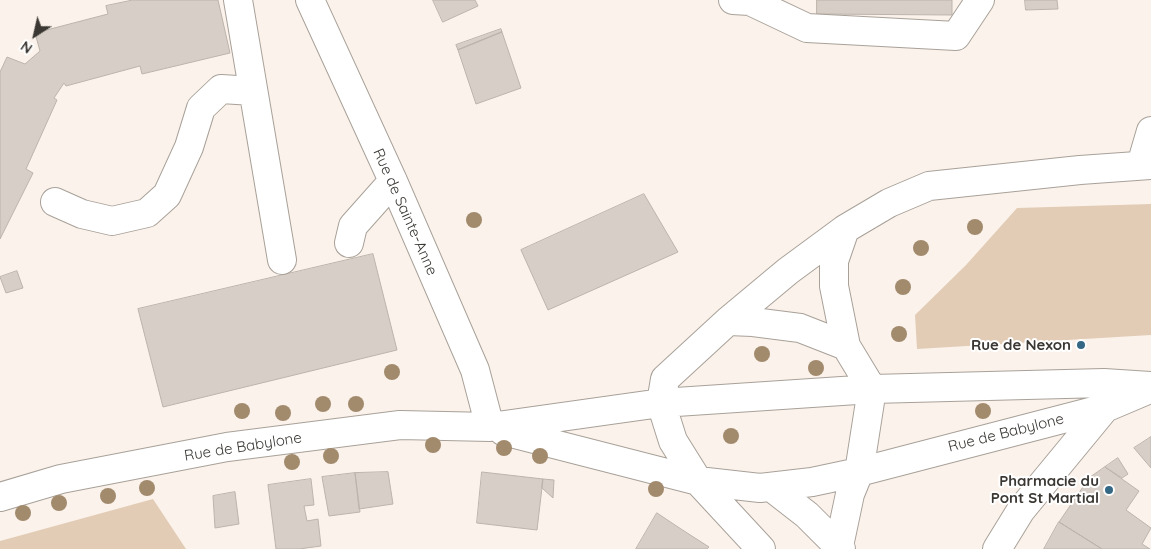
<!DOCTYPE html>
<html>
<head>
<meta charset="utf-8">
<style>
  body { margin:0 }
  #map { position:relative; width:1151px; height:549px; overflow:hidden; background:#fbf3eb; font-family:Quicksand,sans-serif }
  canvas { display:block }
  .north { position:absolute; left:10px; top:10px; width:50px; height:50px; -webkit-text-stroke:4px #fff; paint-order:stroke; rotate:215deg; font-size:14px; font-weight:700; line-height:20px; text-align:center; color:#3b3834 }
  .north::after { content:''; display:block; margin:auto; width:18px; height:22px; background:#3b3834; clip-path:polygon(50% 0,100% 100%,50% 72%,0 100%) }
</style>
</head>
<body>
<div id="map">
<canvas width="1151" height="549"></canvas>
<div class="north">N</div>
</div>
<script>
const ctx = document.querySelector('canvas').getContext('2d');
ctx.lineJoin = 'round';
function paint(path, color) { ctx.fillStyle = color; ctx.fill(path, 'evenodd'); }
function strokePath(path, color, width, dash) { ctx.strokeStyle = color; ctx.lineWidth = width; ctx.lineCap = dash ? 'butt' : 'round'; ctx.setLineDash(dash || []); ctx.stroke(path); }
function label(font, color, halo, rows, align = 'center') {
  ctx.font = font + ' Quicksand,sans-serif'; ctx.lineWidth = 4; ctx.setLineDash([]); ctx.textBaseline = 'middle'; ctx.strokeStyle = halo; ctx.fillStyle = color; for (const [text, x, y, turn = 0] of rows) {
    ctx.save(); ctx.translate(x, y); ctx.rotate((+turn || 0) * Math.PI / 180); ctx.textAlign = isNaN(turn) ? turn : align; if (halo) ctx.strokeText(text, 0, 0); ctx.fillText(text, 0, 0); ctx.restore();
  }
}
paint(new Path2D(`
  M 1151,204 L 1151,335 L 917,349 L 915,315 L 966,265 L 1017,208 Z
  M 153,499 L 186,549 L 0,549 L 0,541 Z`), '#e2ccb6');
const building = new Path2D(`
  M 133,0 L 218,0 L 230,53 L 142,74 L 140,66 L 66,86 L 64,83 L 54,98 L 57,100 L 26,169 L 33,173 L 0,239 L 0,72 L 7,57 L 25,64 L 40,51 L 35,33 L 108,14 L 106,6 Z
  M 433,0 L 475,0 L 478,6 L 443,22 Z
  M 817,0 L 952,0 L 952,15 L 817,14 Z
  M 1025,0 L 1057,0 L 1058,9 L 1026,10 Z
  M 501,29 L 502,32 L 458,50 L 456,45 Z
  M 502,32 L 521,88 L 476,104 L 458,50 Z
  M 644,194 L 678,252 L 548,310 L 521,250 Z
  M 373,254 L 397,350 L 163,407 L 138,309 Z
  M 17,271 L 23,288 L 6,293 L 0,277 Z
  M 1151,437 L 1151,468 L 1134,448 Z
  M 1118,458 L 1128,474 L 1122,478 L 1105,467 Z
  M 1105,467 L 1139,491 L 1126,510 L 1151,528 L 1142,544 L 1150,549 L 1102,549 L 1059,522 L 1089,478 Z
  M 388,472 L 393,504 L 359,509 L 355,473 Z
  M 482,472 L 543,479 L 537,530 L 477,523 Z
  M 355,473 L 360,512 L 329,516 L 322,477 Z
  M 311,479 L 314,505 L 304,506 L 307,521 L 318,519 L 321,546 L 299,549 L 276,549 L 268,485 Z
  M 543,479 L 554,480 L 553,498 L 542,488 Z
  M 235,492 L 239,524 L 215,528 L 213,496 Z
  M 657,513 L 681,529 L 709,547 L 707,549 L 636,549 Z
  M 1059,522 L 1102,549 L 1044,549 Z`);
paint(building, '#d7cfc7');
strokePath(building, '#bcb4ac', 1);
const minor = new Path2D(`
  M 238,0 L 282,260
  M 310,0 L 393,181 L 475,370 L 490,427
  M 733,0 L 750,1 L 807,28 L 956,36 L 980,0
  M 1141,165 L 1151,131
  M 55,202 L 82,214 L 112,221 L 147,213 L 167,195 L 189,147 L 201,108 L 221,89 L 253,91
  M 845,229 L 834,261 L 834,286 L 846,346 L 872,389
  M 349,243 L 353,226 L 393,181
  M 728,321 L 753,322 L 800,328 L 846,346
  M 503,431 L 698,481 L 760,488 L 812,482 L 859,472 L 1105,408 L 1150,389
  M 771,487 L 807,515 L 841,549
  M 0,497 L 61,479 L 227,447 L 400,425 L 490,427 L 661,403 L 872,389 L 1104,383 L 1151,386
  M 839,546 L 850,494 L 859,472 L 872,389
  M 761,549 L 698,481 L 673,441 L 661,403 L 665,379 L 728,321 L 788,271 L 845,229 L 889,203 L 929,186 L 1080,170 L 1151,165
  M 997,549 L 1021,510 L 1105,408`);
strokePath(minor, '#a8a199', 30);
strokePath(minor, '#fff', 28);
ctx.fillStyle = '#a28a6d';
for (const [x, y] of [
  [474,220],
  [975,227],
  [921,248],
  [903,287],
  [899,334],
  [762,354],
  [816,368],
  [392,372],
  [323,404],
  [356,404],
  [242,411],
  [983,411],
  [283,413],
  [731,436],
  [433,445],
  [504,448],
  [331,456],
  [540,456],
  [292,462],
  [147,488],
  [656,489],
  [108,496],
  [59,503],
  [23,513]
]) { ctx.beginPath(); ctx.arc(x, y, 8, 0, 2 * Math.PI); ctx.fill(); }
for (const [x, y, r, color] of [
  [1081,345,5,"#356885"],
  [1109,490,5,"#356885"]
]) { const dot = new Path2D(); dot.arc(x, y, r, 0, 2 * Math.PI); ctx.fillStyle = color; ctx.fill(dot); strokePath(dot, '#fff', 2); }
label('15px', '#3b3834', '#fff', [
  ["Rue de Sainte-Anne",405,212,66],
  ["Rue de Babylone",1006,433,-14],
  ["Rue de Babylone",243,447,-9]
]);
label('bold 15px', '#3b3834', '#fff', [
  ["Rue de Nexon",1071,345],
  ["Pharmacie du",1099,481],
  ["Pont St Martial",1099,498]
], 'right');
</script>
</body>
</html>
